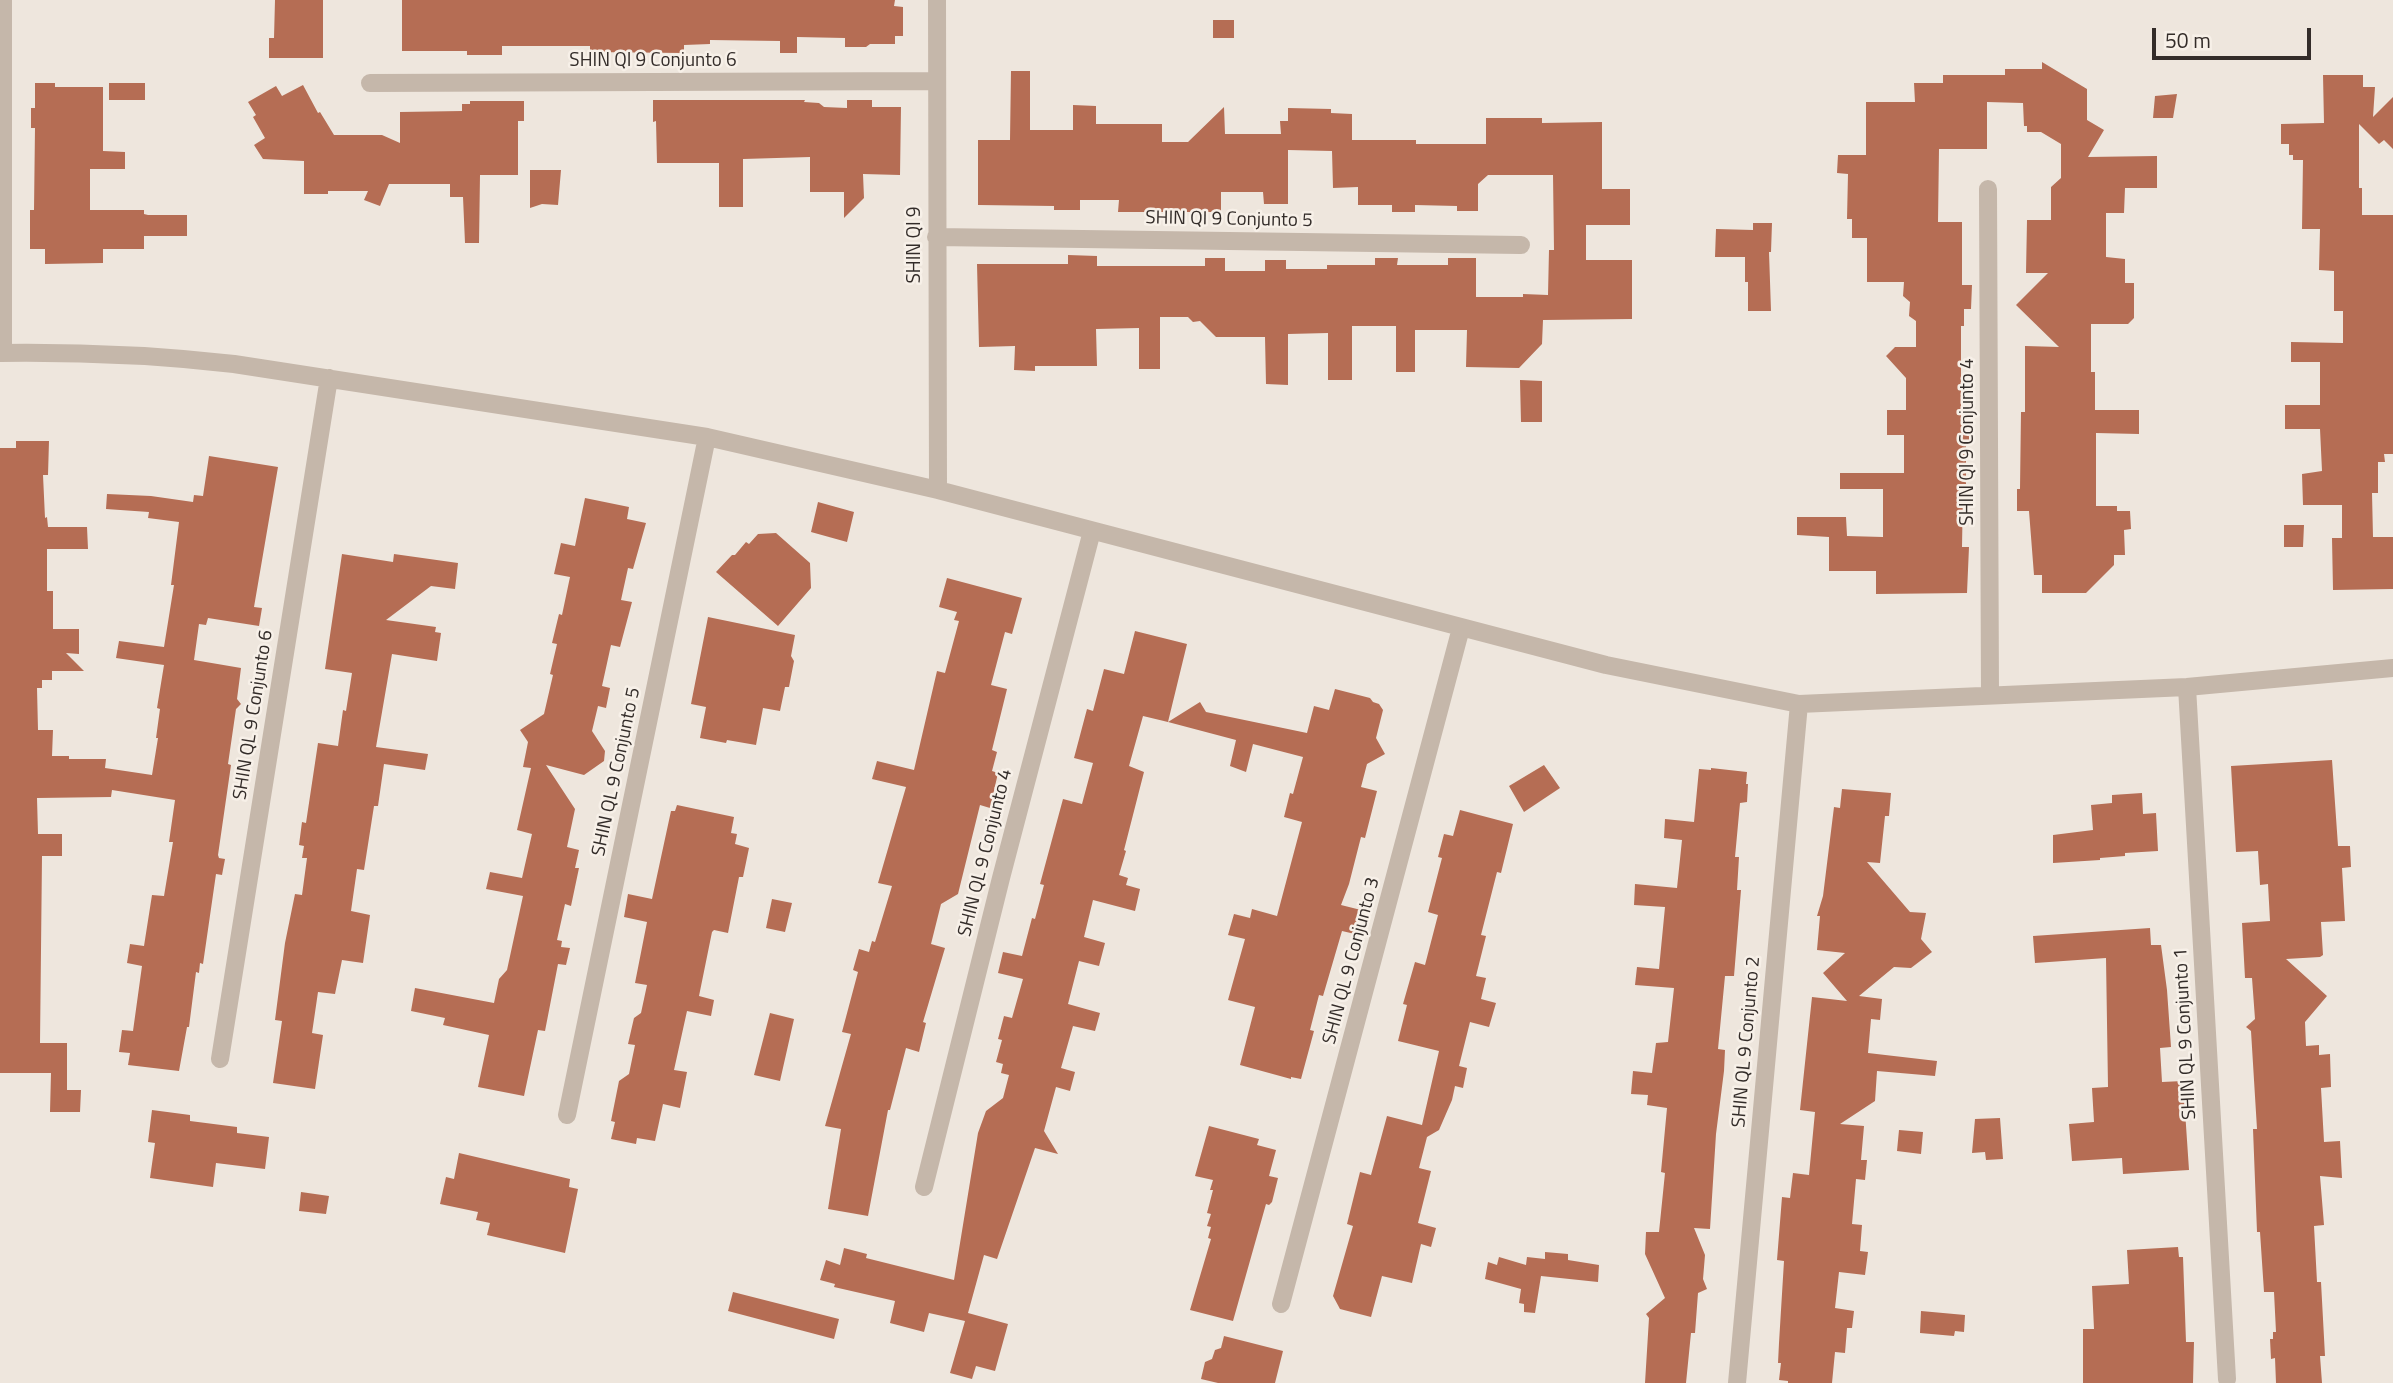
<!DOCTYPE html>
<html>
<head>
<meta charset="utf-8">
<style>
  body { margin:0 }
  #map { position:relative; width:2393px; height:1383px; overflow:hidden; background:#eee6dd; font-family:"Titillium Web",sans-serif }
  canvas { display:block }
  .scale { position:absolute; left:2152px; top:28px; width:159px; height:32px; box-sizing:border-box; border:4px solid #332c29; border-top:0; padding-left:9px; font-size:21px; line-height:24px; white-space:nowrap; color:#332c29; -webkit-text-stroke:5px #f7f0e8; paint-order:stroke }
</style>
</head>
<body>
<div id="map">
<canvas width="2393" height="1383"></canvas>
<div class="scale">50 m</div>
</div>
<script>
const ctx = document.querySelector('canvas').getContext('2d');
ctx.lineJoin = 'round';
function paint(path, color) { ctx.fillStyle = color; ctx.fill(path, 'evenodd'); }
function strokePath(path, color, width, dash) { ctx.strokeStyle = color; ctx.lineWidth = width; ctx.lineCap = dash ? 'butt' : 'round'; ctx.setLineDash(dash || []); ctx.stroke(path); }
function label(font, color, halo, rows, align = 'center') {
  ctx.font = font + ' "Titillium Web",sans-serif'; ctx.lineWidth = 5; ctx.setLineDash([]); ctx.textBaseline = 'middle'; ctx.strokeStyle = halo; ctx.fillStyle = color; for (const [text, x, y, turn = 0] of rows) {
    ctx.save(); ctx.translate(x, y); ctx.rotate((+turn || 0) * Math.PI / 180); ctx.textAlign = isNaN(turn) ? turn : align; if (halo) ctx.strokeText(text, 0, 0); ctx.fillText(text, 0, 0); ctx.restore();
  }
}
paint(new Path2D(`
  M 275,0 L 323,0 L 323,58 L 269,58 L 269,38 L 274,38 Z
  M 402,0 L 895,0 L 894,6 L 903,7 L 903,36 L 895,36 L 895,44 L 870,44 L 866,47 L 845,47 L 845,38 L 797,37 L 797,53 L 780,53 L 780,41 L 710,40 L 710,44 L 684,45 L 684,53 L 590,52 L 590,46 L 502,46 L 502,55 L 467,55 L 467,51 L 402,51 Z
  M 1213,20 L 1234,20 L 1234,38 L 1213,38 Z
  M 2042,62 L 2087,89 L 2087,120 L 2104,130 L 2088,157 L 2157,156 L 2157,188 L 2125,188 L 2124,213 L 2106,213 L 2106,257 L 2125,259 L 2125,283 L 2134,283 L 2134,318 L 2128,324 L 2091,324 L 2091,372 L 2095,372 L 2095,410 L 2139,410 L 2139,434 L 2096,433 L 2096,506 L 2117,506 L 2117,511 L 2130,511 L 2131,529 L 2124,530 L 2125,555 L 2114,555 L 2114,565 L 2086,593 L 2042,593 L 2042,575 L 2034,575 L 2029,511 L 2017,511 L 2017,489 L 2020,489 L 2021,412 L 2025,412 L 2025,346 L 2059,347 L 2016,305 L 2048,273 L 2026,273 L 2027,220 L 2051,220 L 2051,187 L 2061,178 L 2061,144 L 2041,132 L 2027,132 L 2027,126 L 2024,126 L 2023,103 L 1987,102 L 1987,149 L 1939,149 L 1938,222 L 1962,222 L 1962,285 L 1972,285 L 1971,309 L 1964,309 L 1964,326 L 1961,326 L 1961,422 L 1969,421 L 1969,441 L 1966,440 L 1966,490 L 1963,489 L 1962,547 L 1969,547 L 1967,593 L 1876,594 L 1876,571 L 1829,571 L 1829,537 L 1797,535 L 1797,517 L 1846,517 L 1847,536 L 1883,537 L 1883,489 L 1840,489 L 1840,473 L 1904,473 L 1904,435 L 1887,435 L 1887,410 L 1906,410 L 1906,378 L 1886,356 L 1895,347 L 1916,347 L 1916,321 L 1909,316 L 1910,302 L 1903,296 L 1904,282 L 1867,282 L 1867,238 L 1852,238 L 1852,219 L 1847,219 L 1848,174 L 1837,173 L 1838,155 L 1866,155 L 1866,102 L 1915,102 L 1914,83 L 1943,83 L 1943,75 L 2005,75 L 2005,69 L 2042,69 Z
  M 1011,71 L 1030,71 L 1030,130 L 1073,130 L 1073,105 L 1096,106 L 1096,124 L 1162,124 L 1162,142 L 1188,142 L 1224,107 L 1225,134 L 1281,134 L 1280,121 L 1288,121 L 1288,108 L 1331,109 L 1331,113 L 1352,114 L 1352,140 L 1416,140 L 1416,144 L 1486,144 L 1486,118 L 1542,118 L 1542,123 L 1602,122 L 1602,189 L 1630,189 L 1630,225 L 1586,225 L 1586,260 L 1632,260 L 1632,319 L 1543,320 L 1542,344 L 1519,368 L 1466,367 L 1467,330 L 1415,330 L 1415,372 L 1396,372 L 1396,326 L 1352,326 L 1352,380 L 1328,380 L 1328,333 L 1288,334 L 1288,385 L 1266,384 L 1265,337 L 1216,337 L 1200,321 L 1193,322 L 1188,317 L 1160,317 L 1160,369 L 1139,369 L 1139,328 L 1096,329 L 1097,366 L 1035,366 L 1035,371 L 1014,370 L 1015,346 L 979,347 L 977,264 L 1068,264 L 1068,255 L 1097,256 L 1097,266 L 1205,266 L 1205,258 L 1225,258 L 1225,271 L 1265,271 L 1265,260 L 1286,260 L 1286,269 L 1327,269 L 1327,265 L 1375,265 L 1375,258 L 1398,258 L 1397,265 L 1448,265 L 1448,258 L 1476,258 L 1476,297 L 1523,297 L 1523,294 L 1548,295 L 1549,250 L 1554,250 L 1553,175 L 1488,175 L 1478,184 L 1478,211 L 1457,211 L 1457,206 L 1415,205 L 1415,212 L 1392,212 L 1392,205 L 1358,205 L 1358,187 L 1333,188 L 1332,151 L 1288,150 L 1288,204 L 1264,204 L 1263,192 L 1221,192 L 1221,212 L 1118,212 L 1119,200 L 1080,200 L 1080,210 L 1054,210 L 1054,206 L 978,205 L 978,140 L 1010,140 Z
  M 2323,75 L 2363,75 L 2363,87 L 2375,87 L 2373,117 L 2393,97 L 2393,149 L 2384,140 L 2379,144 L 2359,124 L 2359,188 L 2362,188 L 2362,215 L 2393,215 L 2393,454 L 2384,454 L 2385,462 L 2378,462 L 2378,493 L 2372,493 L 2373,537 L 2393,537 L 2393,589 L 2333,590 L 2332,538 L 2342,538 L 2342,505 L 2303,505 L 2302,474 L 2322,471 L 2320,429 L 2285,429 L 2285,405 L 2320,405 L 2320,362 L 2291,362 L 2291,342 L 2343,343 L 2343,311 L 2334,311 L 2334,271 L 2319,270 L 2320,229 L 2302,229 L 2303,160 L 2293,160 L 2293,155 L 2289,155 L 2289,144 L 2281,144 L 2281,124 L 2324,123 Z
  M 35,83 L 55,83 L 55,87 L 103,87 L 103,151 L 125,152 L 125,169 L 90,169 L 90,210 L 144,210 L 144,214 L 148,215 L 187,215 L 187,236 L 144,236 L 144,249 L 103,249 L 103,263 L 45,264 L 45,249 L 30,249 L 30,210 L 34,210 L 35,128 L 31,128 L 31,108 L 35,108 Z
  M 109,83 L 145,83 L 145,100 L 109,100 Z
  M 303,85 L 318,113 L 320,112 L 334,135 L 382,135 L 400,143 L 400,112 L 462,111 L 462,104 L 470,104 L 470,101 L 524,101 L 524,121 L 518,121 L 518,175 L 480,175 L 479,243 L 465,243 L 463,197 L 450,197 L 450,184 L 389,184 L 380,206 L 364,200 L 368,191 L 328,191 L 328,194 L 304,194 L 304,161 L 263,159 L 254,145 L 265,138 L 253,117 L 256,115 L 248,102 L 276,86 L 282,96 Z
  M 2177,94 L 2173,118 L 2153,118 L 2155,96 Z
  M 653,100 L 805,100 L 804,102 L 819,103 L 824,107 L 847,108 L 847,100 L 872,100 L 872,107 L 901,107 L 900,175 L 863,174 L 864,198 L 844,218 L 844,192 L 810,192 L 810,157 L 743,159 L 743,207 L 719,207 L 719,163 L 657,163 L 656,121 L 653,122 Z
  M 530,170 L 561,170 L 558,205 L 542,204 L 530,208 Z
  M 1753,223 L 1772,223 L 1771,252 L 1769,252 L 1771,311 L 1748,311 L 1748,282 L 1745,282 L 1745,257 L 1715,257 L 1716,229 L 1753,230 Z
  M 1520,380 L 1542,381 L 1542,422 L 1521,422 Z
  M 16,441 L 49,441 L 48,475 L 43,475 L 45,518 L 47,517 L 48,527 L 87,527 L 88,549 L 47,549 L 47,591 L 53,591 L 53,629 L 79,629 L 79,654 L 66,653 L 84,671 L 52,671 L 52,680 L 42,680 L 42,688 L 37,688 L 38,730 L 53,730 L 52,756 L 69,756 L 69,759 L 106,759 L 105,768 L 152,775 L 158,738 L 156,738 L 160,709 L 157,708 L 164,665 L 116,658 L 119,641 L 164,647 L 174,585 L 171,585 L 179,522 L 148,518 L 149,512 L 106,509 L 107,494 L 151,496 L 193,502 L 194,495 L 203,496 L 209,456 L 278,467 L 254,607 L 262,608 L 259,626 L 208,618 L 206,625 L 199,624 L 194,660 L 241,668 L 237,699 L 241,704 L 236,709 L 228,764 L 231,765 L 218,855 L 219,858 L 225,859 L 222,875 L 216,874 L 203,964 L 200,963 L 199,973 L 196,972 L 189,1027 L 187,1027 L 179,1071 L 128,1065 L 130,1053 L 119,1052 L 122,1030 L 133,1031 L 142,966 L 127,963 L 130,944 L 144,946 L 152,895 L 164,896 L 173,842 L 169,842 L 175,800 L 112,790 L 111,797 L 37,798 L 38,834 L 62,834 L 62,856 L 42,856 L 40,1043 L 67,1043 L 67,1090 L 81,1090 L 80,1112 L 50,1112 L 51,1073 L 0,1073 L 0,448 L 16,448 Z
  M 585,498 L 629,507 L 627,519 L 646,523 L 633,569 L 628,568 L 621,600 L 632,602 L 620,647 L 611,645 L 602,686 L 610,688 L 606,708 L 598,706 L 592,731 L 605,751 L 604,761 L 584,775 L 546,765 L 575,809 L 567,847 L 579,850 L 575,868 L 579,868 L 571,906 L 565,904 L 557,940 L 562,941 L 561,947 L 570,948 L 566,965 L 558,964 L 545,1031 L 538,1030 L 524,1096 L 478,1087 L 489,1035 L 443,1025 L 445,1018 L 411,1011 L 415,988 L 494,1003 L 499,979 L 507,970 L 523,896 L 486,889 L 490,872 L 522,878 L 532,834 L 517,830 L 531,768 L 523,767 L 528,742 L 520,730 L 544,714 L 553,675 L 550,674 L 557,644 L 552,643 L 559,614 L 562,615 L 570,577 L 554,574 L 561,543 L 575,546 Z
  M 818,502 L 854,512 L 847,542 L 811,532 Z
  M 2284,525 L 2304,525 L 2303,547 L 2284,547 Z
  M 776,533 L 810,563 L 811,588 L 778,626 L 716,572 L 732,555 L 735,555 L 746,542 L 749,544 L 758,534 Z
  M 342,554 L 393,562 L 394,554 L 458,563 L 455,589 L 431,586 L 386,620 L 436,627 L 435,632 L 441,633 L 437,661 L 392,654 L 376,747 L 428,754 L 425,770 L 384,764 L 378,806 L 374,806 L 364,870 L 357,869 L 351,911 L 370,915 L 363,963 L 342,960 L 335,994 L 318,992 L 312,1033 L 323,1035 L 315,1089 L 273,1083 L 282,1021 L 275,1020 L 285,943 L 295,894 L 302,895 L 307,858 L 302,858 L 304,846 L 299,845 L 302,822 L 306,823 L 318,743 L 338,746 L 343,710 L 346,711 L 352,673 L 325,669 Z
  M 947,578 L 1022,598 L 1012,634 L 1005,632 L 991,685 L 1007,689 L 992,750 L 997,752 L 992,771 L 998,773 L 990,808 L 980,805 L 958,894 L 941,904 L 931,944 L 945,948 L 923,1022 L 926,1023 L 919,1052 L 906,1048 L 890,1110 L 888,1110 L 868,1216 L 828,1209 L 841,1129 L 825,1126 L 851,1034 L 842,1032 L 858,972 L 853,970 L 859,949 L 869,952 L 872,941 L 875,942 L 892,886 L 878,883 L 906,787 L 872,779 L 877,761 L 914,770 L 937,671 L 945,673 L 959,621 L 954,620 L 957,612 L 939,607 Z
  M 708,617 L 795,635 L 791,656 L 794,661 L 789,687 L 785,687 L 780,711 L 763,708 L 756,745 L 727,740 L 726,743 L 700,738 L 706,707 L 691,704 Z
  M 1135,631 L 1187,644 L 1168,722 L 1143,716 L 1129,766 L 1144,772 L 1124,850 L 1126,851 L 1119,875 L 1128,878 L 1126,885 L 1140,889 L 1135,911 L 1093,900 L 1084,937 L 1105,943 L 1099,966 L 1079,961 L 1068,1004 L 1100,1013 L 1095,1031 L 1073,1026 L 1061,1068 L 1075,1072 L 1070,1091 L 1056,1087 L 1044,1131 L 1058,1154 L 1035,1148 L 997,1259 L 984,1255 L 968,1313 L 1008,1324 L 995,1371 L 976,1366 L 972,1379 L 950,1373 L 965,1321 L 929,1313 L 924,1332 L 890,1323 L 895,1301 L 834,1287 L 835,1284 L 820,1280 L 826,1260 L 840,1265 L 844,1248 L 867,1254 L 866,1258 L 954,1280 L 978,1133 L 986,1111 L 1003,1098 L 1009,1075 L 1001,1073 L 1003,1064 L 996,1062 L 1002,1040 L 998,1039 L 1004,1016 L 1012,1018 L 1023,979 L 998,973 L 1003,952 L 1022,956 L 1032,918 L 1035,919 L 1044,885 L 1040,884 L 1063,799 L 1082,804 L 1093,763 L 1074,758 L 1087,709 L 1093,711 L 1104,669 L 1124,674 Z
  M 1335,689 L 1370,698 L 1373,702 L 1379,704 L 1383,710 L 1376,738 L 1385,754 L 1367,764 L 1361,787 L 1377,791 L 1365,838 L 1361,837 L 1349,884 L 1341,905 L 1361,910 L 1355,934 L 1342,931 L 1323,996 L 1319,995 L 1310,1030 L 1314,1031 L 1301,1079 L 1291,1077 L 1291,1079 L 1240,1065 L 1255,1007 L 1228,1000 L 1245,939 L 1228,935 L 1234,914 L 1250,918 L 1252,909 L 1277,916 L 1302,822 L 1284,817 L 1290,793 L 1293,794 L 1303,757 L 1253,744 L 1246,772 L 1230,766 L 1236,740 L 1168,722 L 1200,702 L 1206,712 L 1307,733 L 1314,706 L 1329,710 Z
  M 2332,760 L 2338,846 L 2350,846 L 2351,867 L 2342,868 L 2345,921 L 2321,922 L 2323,955 L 2320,957 L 2286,959 L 2327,996 L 2305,1022 L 2306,1046 L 2319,1045 L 2319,1055 L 2330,1054 L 2331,1087 L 2321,1088 L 2324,1142 L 2340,1141 L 2342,1178 L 2320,1176 L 2324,1225 L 2314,1226 L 2317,1282 L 2321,1282 L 2325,1356 L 2320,1356 L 2322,1383 L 2276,1383 L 2275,1358 L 2271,1359 L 2270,1339 L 2273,1339 L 2273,1332 L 2276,1332 L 2274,1292 L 2264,1292 L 2260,1232 L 2257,1232 L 2253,1129 L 2257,1129 L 2251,1031 L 2246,1027 L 2255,1019 L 2252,978 L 2245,978 L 2242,923 L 2270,921 L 2268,884 L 2260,885 L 2258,851 L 2236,852 L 2231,766 Z
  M 1544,765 L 1560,788 L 1524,812 L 1509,786 Z
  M 1711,768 L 1747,772 L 1746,784 L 1748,784 L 1747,802 L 1740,803 L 1735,857 L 1739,857 L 1737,890 L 1741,890 L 1734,976 L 1725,976 L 1718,1049 L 1725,1050 L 1724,1071 L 1716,1134 L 1710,1229 L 1694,1228 L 1705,1255 L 1703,1279 L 1707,1289 L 1698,1293 L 1695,1333 L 1691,1333 L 1686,1383 L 1645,1383 L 1649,1318 L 1646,1314 L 1665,1298 L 1645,1254 L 1646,1232 L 1659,1232 L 1665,1173 L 1661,1172 L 1667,1108 L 1647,1105 L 1648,1095 L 1631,1094 L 1633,1071 L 1652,1073 L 1656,1043 L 1668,1042 L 1674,988 L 1635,985 L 1637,967 L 1659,969 L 1665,907 L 1634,905 L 1635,884 L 1677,888 L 1682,840 L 1664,838 L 1665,819 L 1694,822 L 1699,769 L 1711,770 Z
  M 1842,789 L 1891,793 L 1889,816 L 1885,816 L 1880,863 L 1867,862 L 1910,912 L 1926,913 L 1921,939 L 1932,952 L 1911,968 L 1894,967 L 1859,996 L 1882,999 L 1880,1020 L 1871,1019 L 1868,1053 L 1937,1061 L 1935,1076 L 1877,1071 L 1875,1101 L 1840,1124 L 1864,1126 L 1861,1160 L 1867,1160 L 1865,1180 L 1856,1179 L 1852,1224 L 1862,1225 L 1860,1251 L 1868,1252 L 1865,1275 L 1839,1272 L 1835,1308 L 1854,1311 L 1852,1328 L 1847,1328 L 1845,1353 L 1835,1352 L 1832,1383 L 1788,1383 L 1788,1381 L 1779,1380 L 1781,1363 L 1778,1363 L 1779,1343 L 1784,1261 L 1777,1260 L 1782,1197 L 1790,1198 L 1793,1173 L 1809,1175 L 1815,1112 L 1800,1110 L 1812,997 L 1847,1001 L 1823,973 L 1845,953 L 1817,950 L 1820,916 L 1817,916 L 1823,896 L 1834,807 L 1840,808 Z
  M 2142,793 L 2143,814 L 2156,813 L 2158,851 L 2125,853 L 2125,856 L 2100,858 L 2100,860 L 2053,863 L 2053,835 L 2093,830 L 2091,805 L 2112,803 L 2112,795 Z
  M 677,805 L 734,817 L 731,833 L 737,834 L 735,844 L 749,848 L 743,877 L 739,877 L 728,933 L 714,930 L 712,932 L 699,996 L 714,1000 L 711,1016 L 687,1011 L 674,1070 L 687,1072 L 680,1108 L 663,1104 L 655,1141 L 637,1138 L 636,1144 L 611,1139 L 615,1122 L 611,1121 L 619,1081 L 629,1074 L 635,1045 L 628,1044 L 634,1018 L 641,1013 L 647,985 L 635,983 L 647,922 L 624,917 L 628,894 L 652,899 L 671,811 L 675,811 Z
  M 1460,810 L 1513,824 L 1501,873 L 1497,872 L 1481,935 L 1486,936 L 1476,976 L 1486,978 L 1481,999 L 1496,1003 L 1489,1027 L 1470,1022 L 1459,1066 L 1467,1068 L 1463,1088 L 1455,1086 L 1452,1100 L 1439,1130 L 1427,1137 L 1419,1168 L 1431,1171 L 1418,1223 L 1436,1228 L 1431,1247 L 1421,1244 L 1412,1283 L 1382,1276 L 1371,1317 L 1340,1309 L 1333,1296 L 1353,1226 L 1347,1224 L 1360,1172 L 1371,1175 L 1387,1116 L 1422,1125 L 1439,1051 L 1398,1041 L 1407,1005 L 1403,1004 L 1415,962 L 1425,965 L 1438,915 L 1428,912 L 1442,858 L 1438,857 L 1444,834 L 1453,836 Z
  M 772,899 L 792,903 L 785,932 L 766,928 Z
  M 2150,928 L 2151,945 L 2161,945 L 2167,990 L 2171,1047 L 2160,1048 L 2162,1082 L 2183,1081 L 2189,1170 L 2123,1174 L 2122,1158 L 2072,1161 L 2069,1124 L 2094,1122 L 2092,1088 L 2108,1087 L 2106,958 L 2035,963 L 2033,936 Z
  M 770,1013 L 794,1019 L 780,1081 L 754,1075 Z
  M 152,1110 L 190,1115 L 190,1121 L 237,1127 L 237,1133 L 269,1137 L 265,1169 L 216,1163 L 213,1187 L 150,1178 L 155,1143 L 148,1142 Z
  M 2000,1118 L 2003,1159 L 1986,1160 L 1985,1152 L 1972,1153 L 1975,1119 Z
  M 1209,1126 L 1259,1139 L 1257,1145 L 1276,1150 L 1269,1176 L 1278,1178 L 1272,1202 L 1269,1205 L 1266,1204 L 1233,1321 L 1190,1310 L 1211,1239 L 1208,1238 L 1211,1227 L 1207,1226 L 1211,1214 L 1207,1213 L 1213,1190 L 1210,1190 L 1213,1180 L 1195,1176 Z
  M 1899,1130 L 1923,1132 L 1921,1154 L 1897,1151 Z
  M 459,1153 L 570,1179 L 569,1187 L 578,1189 L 565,1253 L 487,1235 L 490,1223 L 476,1220 L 478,1212 L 440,1204 L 446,1177 L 454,1179 Z
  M 301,1192 L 329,1196 L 326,1214 L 299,1211 Z
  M 2178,1247 L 2179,1257 L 2183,1257 L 2186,1342 L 2194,1342 L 2193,1383 L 2083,1383 L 2083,1329 L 2094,1329 L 2092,1286 L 2129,1284 L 2127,1250 Z
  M 1545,1252 L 1568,1254 L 1568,1260 L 1599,1265 L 1598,1282 L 1541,1276 L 1535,1313 L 1524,1312 L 1524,1304 L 1519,1303 L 1521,1289 L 1485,1279 L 1488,1262 L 1497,1265 L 1499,1257 L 1526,1265 L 1527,1257 L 1545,1259 Z
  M 733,1292 L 839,1319 L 834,1339 L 728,1311 Z
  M 1921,1311 L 1965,1315 L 1964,1332 L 1955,1331 L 1954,1336 L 1920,1333 Z
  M 1224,1336 L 1283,1351 L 1275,1383 L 1218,1383 L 1201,1379 L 1205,1362 L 1212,1359 L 1215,1350 L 1221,1348 Z`), '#b56d54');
strokePath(new Path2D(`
  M 3,0 L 3,353
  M 937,0 L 938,490
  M 370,83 L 936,81
  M 1988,189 L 1990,695
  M 936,237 L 1521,245
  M 0,353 C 80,352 154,355 234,364 L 707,437 L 938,490 L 1606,665 L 1799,704 L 2187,687 L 2393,668
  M 2187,687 L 2227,1379
  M 220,1059 L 329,378
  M 567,1115 L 707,437
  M 924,1187 L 1001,878 L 1092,531
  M 1281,1304 L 1461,628
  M 1737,1383 L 1799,704`), '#c5b7aa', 18);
label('19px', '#332c29', '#f7f0e8', [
  ["SHIN QI 9 Conjunto 6",653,61],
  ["SHIN QI 9 Conjunto 5",1229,220,1],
  ["SHIN QI 9",915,245,-90],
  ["SHIN QI 9 Conjunto 4",1968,442,-90],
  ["SHIN QL 9 Conjunto 6",254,715,-81],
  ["SHIN QL 9 Conjunto 5",617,772,-78],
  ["SHIN QL 9 Conjunto 4",986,853,-76],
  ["SHIN QL 9 Conjunto 3",1352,961,-75],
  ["SHIN QL 9 Conjunto 1",2186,1034,-93],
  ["SHIN QL 9 Conjunto 2",1747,1042,-85]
]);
</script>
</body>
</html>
